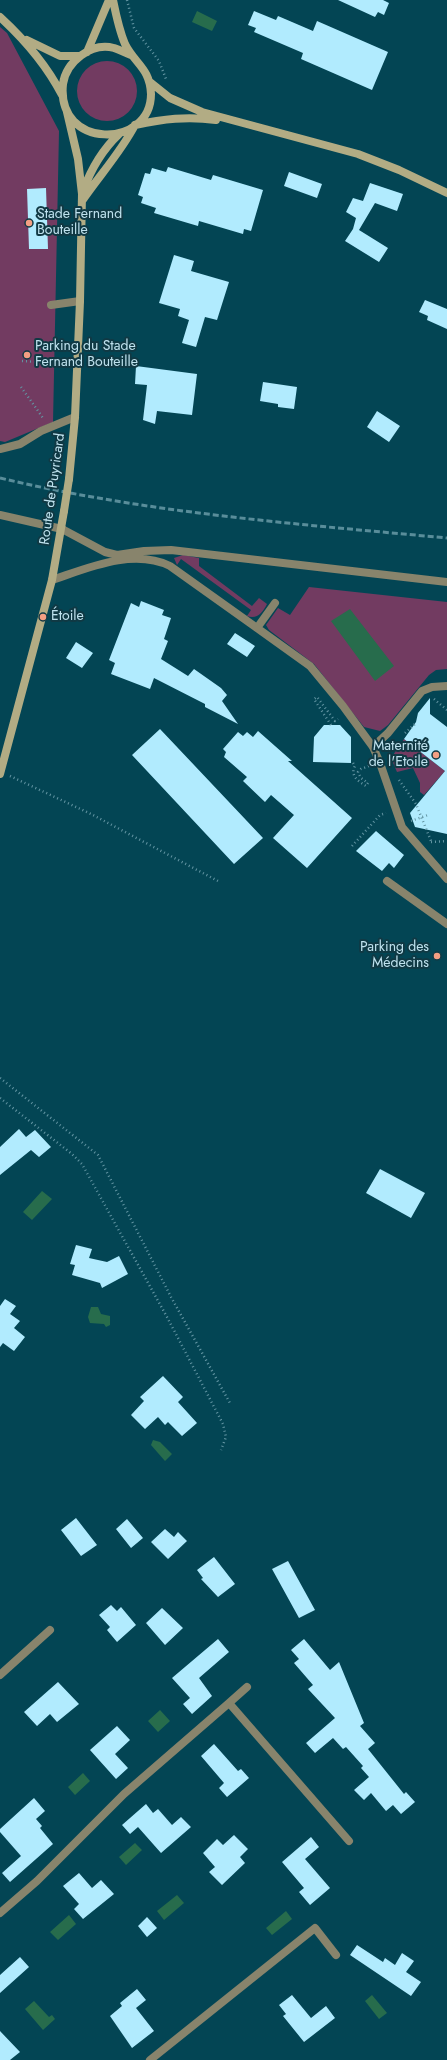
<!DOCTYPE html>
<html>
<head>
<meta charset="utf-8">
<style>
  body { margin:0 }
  canvas { display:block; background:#034554 }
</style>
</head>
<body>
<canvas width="447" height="2060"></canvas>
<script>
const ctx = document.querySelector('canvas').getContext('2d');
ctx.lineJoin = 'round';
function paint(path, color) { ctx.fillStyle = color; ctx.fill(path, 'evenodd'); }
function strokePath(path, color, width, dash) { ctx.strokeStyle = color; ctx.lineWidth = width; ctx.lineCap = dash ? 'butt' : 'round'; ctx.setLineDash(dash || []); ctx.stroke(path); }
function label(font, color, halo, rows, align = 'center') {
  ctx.font = font + ' Jost,sans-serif'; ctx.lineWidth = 4; ctx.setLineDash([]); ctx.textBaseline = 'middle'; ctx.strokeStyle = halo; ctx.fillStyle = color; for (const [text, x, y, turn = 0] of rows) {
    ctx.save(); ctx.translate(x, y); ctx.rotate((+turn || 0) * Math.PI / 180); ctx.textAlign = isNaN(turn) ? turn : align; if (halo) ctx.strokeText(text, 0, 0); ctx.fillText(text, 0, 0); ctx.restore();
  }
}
paint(new Path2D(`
  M 0,27 L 7,33 L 59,131 L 53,422 L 5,442 L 0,441 Z
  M77 91a30 30 0 1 1 60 0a30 30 0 1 1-60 0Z
  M 183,555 L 199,558 L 199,566 L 252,606 L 259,598 L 267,604 C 263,612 257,620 247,616 L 251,610 L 181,559 L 177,565 L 174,558 Z
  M 309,587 L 447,602 L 447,669 L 436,670 L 429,675 L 388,725 L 380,731 L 364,727 L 314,664 L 269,630 L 266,625 L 278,608 L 290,615 Z
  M 404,739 L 445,771 L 424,795 L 420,792 L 420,783 L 413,768 L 397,772 L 391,758 Z`), '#723b61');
paint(new Path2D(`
  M 197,11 L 217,21 L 212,31 L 192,22 Z
  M 350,609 L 394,666 L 375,681 L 331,621 Z
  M 42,1191 L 52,1199 L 32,1220 L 23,1212 Z
  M 91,1307 L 98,1307 L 101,1314 L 110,1316 L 110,1325 L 106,1327 L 104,1324 L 90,1323 L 88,1317 Z
  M 153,1440 L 160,1442 L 172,1454 L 165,1461 L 151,1445 Z
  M 160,1710 L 170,1721 L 158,1732 L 148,1721 Z
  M 83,1773 L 90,1781 L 75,1795 L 68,1787 Z
  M 135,1843 L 142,1850 L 126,1865 L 119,1857 Z
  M 177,1895 L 184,1903 L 164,1920 L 157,1911 Z
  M 286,1911 L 292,1919 L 272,1935 L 266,1928 Z
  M 69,1915 L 76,1924 L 58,1940 L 50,1932 Z
  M 372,1995 L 387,2013 L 379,2019 L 365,2001 Z
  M 34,2001 L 49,2017 L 52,2015 L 55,2019 L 43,2030 L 25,2009 Z`), '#276c4c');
paint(new Path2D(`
  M 338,0 L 383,0 L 389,3 L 384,15 L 378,12 L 375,17 Z
  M 254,11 L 276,20 L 278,16 L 313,31 L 317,21 L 388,52 L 372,90 L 301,59 L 303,53 L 254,32 L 256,28 L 248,25 Z
  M 168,167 L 211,180 L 213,175 L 263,190 L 251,231 L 244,229 L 243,234 L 199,221 L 198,226 L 154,213 L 156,208 L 141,203 L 143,197 L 138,195 L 145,173 L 150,174 L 152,168 L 166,172 Z
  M 289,172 L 322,184 L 317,198 L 284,186 Z
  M 370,183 L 403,194 L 397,211 L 375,203 L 359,230 L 388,248 L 379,262 L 345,241 L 353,229 L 356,218 L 346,212 L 353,198 L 363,201 Z
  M 46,188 L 48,249 L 29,249 L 27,189 Z
  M 174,255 L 194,261 L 191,271 L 229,282 L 217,320 L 205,317 L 196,347 L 182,343 L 189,320 L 178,316 L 180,309 L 159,303 Z
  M 425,300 L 447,309 L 447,329 L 427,320 L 428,316 L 419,312 Z
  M 136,366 L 197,374 L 192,415 L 157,411 L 155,424 L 143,420 L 147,385 L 135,384 Z
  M 263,382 L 297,387 L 294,409 L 278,407 L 278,404 L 260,401 Z
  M 377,411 L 400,426 L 389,442 L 367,427 Z
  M 141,601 L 164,610 L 162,615 L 171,618 L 164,639 L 168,641 L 161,659 L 188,676 L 194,669 L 221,688 L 227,695 L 222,701 L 238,724 L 205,707 L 205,704 L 154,678 L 150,689 L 111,674 L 115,663 L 109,660 L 131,603 L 139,607 Z
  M 235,633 L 255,646 L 247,657 L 227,644 Z
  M 76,642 L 93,653 L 82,668 L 66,658 Z
  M 430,698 L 430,714 L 447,727 L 447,834 L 415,827 L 410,813 L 445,771 L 404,739 L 416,722 L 418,713 Z
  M 324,725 L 340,725 L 351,737 L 351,763 L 313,762 L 314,737 Z
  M 160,729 L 263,838 L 234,864 L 132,755 Z
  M 258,731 L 292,761 L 288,761 L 352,818 L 307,868 L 273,838 L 294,815 L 271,795 L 265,802 L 243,781 L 247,777 L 224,757 L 226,752 L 223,749 L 238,732 L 243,736 L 247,732 L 253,737 Z
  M 376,831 L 404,855 L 394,868 L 389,863 L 382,871 L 356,851 Z
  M 19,1129 L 26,1137 L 35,1130 L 51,1147 L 39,1157 L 31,1150 L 0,1175 L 0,1147 Z
  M 380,1169 L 425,1193 L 411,1218 L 366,1193 Z
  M 76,1245 L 92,1249 L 89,1258 L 107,1262 L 119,1256 L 128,1274 L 102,1288 L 100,1283 L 72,1275 L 75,1265 L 70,1264 Z
  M 5,1299 L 16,1306 L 10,1314 L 20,1321 L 14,1328 L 25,1337 L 14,1351 L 3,1343 L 0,1347 L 0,1306 Z
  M 163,1376 L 183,1397 L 178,1402 L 197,1423 L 182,1436 L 168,1422 L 165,1425 L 158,1417 L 145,1429 L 131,1415 L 144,1401 L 140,1397 Z
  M 76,1518 L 97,1545 L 81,1556 L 61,1530 Z
  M 127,1519 L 143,1538 L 131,1548 L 116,1529 Z
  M 165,1529 L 174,1537 L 178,1532 L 187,1541 L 168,1559 L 151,1542 Z
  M 214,1557 L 235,1584 L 218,1597 L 201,1579 L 203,1578 L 197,1570 Z
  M 288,1561 L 315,1610 L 299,1618 L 272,1569 Z
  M 111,1605 L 117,1611 L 121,1607 L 136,1625 L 117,1642 L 107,1630 L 110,1627 L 99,1615 Z
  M 162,1608 L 183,1628 L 165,1645 L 146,1623 Z
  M 218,1639 L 229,1652 L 199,1678 L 212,1696 L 192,1714 L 183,1704 L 190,1698 L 172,1678 Z
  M 304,1639 L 330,1670 L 339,1662 L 364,1723 L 360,1726 L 375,1743 L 368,1749 L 404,1794 L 406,1792 L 415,1802 L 401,1814 L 393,1805 L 386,1811 L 371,1793 L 364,1800 L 354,1790 L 369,1777 L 361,1768 L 363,1766 L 346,1747 L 343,1749 L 333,1738 L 315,1753 L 306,1743 L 335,1718 L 308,1689 L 313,1685 L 294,1663 L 299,1659 L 291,1650 Z
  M 58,1682 L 79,1704 L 57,1722 L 50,1714 L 37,1726 L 24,1712 Z
  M 117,1726 L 130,1740 L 115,1754 L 128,1768 L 116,1779 L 90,1750 Z
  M 214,1744 L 238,1771 L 241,1769 L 249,1778 L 227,1797 L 219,1788 L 224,1783 L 201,1756 Z
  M 34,1798 L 45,1811 L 36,1819 L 42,1826 L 40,1828 L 53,1844 L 10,1882 L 2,1873 L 21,1856 L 0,1832 L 0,1829 Z
  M 146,1804 L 153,1813 L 158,1809 L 172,1825 L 181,1817 L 191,1827 L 161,1853 L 138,1827 L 130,1834 L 122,1825 Z
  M 234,1835 L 248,1849 L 240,1857 L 245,1863 L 222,1885 L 209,1872 L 215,1867 L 203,1853 L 217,1839 L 223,1845 Z
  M 311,1837 L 319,1847 L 305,1859 L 330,1888 L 310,1905 L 299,1892 L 304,1888 L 282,1862 Z
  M 79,1873 L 92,1888 L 101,1880 L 114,1894 L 83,1919 L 74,1909 L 79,1904 L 63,1886 Z
  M 147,1917 L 157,1928 L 147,1937 L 138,1926 Z
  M 357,1945 L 383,1962 L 385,1958 L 395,1965 L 402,1953 L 414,1961 L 406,1972 L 421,1982 L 411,1996 L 350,1955 Z
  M 20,1957 L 29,1967 L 0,1993 L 0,1975 Z
  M 137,1989 L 146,2000 L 136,2008 L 154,2031 L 132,2048 L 110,2016 L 122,2006 L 120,2003 Z
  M 292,1995 L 311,2018 L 326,2006 L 335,2018 L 304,2042 L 283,2016 L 286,2014 L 279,2005 Z
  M 0,2031 L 20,2052 L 10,2060 L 0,2060 Z`), '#b1ebfe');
strokePath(new Path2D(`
  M 127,0 L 134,28 L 159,61 L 166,79
  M 22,361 L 65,364
  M 21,387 L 43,418
  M 434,699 L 447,710
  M 331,725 L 314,699 L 317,697 L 335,721 L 338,719
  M 405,733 L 415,724
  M 353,763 L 355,766 C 350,776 358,781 366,786 L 368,783 L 361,778 L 358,772 L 361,769 L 369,766
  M 10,776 L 91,814 L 218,881
  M 399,780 L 416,804 L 431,841
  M 411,821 L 428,815
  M 431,842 L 447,841
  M 352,846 L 380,815 L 386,813
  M 0,1078 L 98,1155 L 171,1297 L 231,1405
  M 0,1098 L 72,1154 L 82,1164 L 167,1317 L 223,1424 L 226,1437 L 221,1450`), '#6395a3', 2.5, [1, 3]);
strokePath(new Path2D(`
  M 51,305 L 80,301
  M 62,529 L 105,552 L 117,555 L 144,551 L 171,550 L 447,582
  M 52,580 C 88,568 133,548 170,566 L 257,628 L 275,603
  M 257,628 L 310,666 L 343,706 L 373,747 L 380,763 L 402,827 L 447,879
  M 373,747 L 388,733 L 422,691 L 432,687 L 447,686
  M 387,881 L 447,924
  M 229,1703 L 247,1687
  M 0,1913 L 37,1881 L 124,1794 L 229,1703 L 349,1841`), '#88846c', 8);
strokePath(new Path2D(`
  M 0,449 L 20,444 L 41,431 L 75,417
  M 0,515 L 62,529
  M 0,1675 L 50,1630
  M 150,2060 L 315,1928 L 336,1955`), '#88846c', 8);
strokePath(new Path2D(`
  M 113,0 C 116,15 119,30 125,44 C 135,64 150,68 151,94 C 151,149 56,150 63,84 C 66,62 91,42 114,48 C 120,50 126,53 131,55
  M 0,17 C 25,40 46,64 62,95
  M 27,40 L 60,56 L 80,56
  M 87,52 L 109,0
  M 150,82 L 170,98 L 202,112 L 358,154 L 399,170 L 447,193
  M 67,112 L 78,159 L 82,194 L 80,301 L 75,417 L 69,479
  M 135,125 C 163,119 187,116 216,120
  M 83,191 C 91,169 101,151 119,134
  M 82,201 C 99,176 121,152 135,125
  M 0,774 L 52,580 L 64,511`), '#b2ac84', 8);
strokePath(new Path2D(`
  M 0,478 C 147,513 297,524 447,538`), '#598d9a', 3, [6, 3]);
strokePath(new Path2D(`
  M 64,511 L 69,479`), '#b2ac84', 8);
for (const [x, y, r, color] of [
  [29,223,4,"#f39f83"],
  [27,355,4,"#f39f83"],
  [43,617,4,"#f39f83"],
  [436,755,4,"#f39f83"],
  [437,956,4,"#f39f83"]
]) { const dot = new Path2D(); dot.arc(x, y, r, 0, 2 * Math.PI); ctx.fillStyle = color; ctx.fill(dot); strokePath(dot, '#103944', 1.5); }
label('14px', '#bfe2ee', '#103944', [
  ["Stade Fernand",37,215],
  ["Bouteille",37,231],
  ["Parking du Stade",35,347],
  ["Fernand Bouteille",35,363],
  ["Étoile",51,617],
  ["Maternité",428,747,"right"],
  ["de l'Etoile",428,763,"right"],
  ["Parking des",429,948,"right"],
  ["Médecins",429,964,"right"]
], 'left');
label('14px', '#bfe2ee', '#103944', [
  ["Route de Puyricard",53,489,-82]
]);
</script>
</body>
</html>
